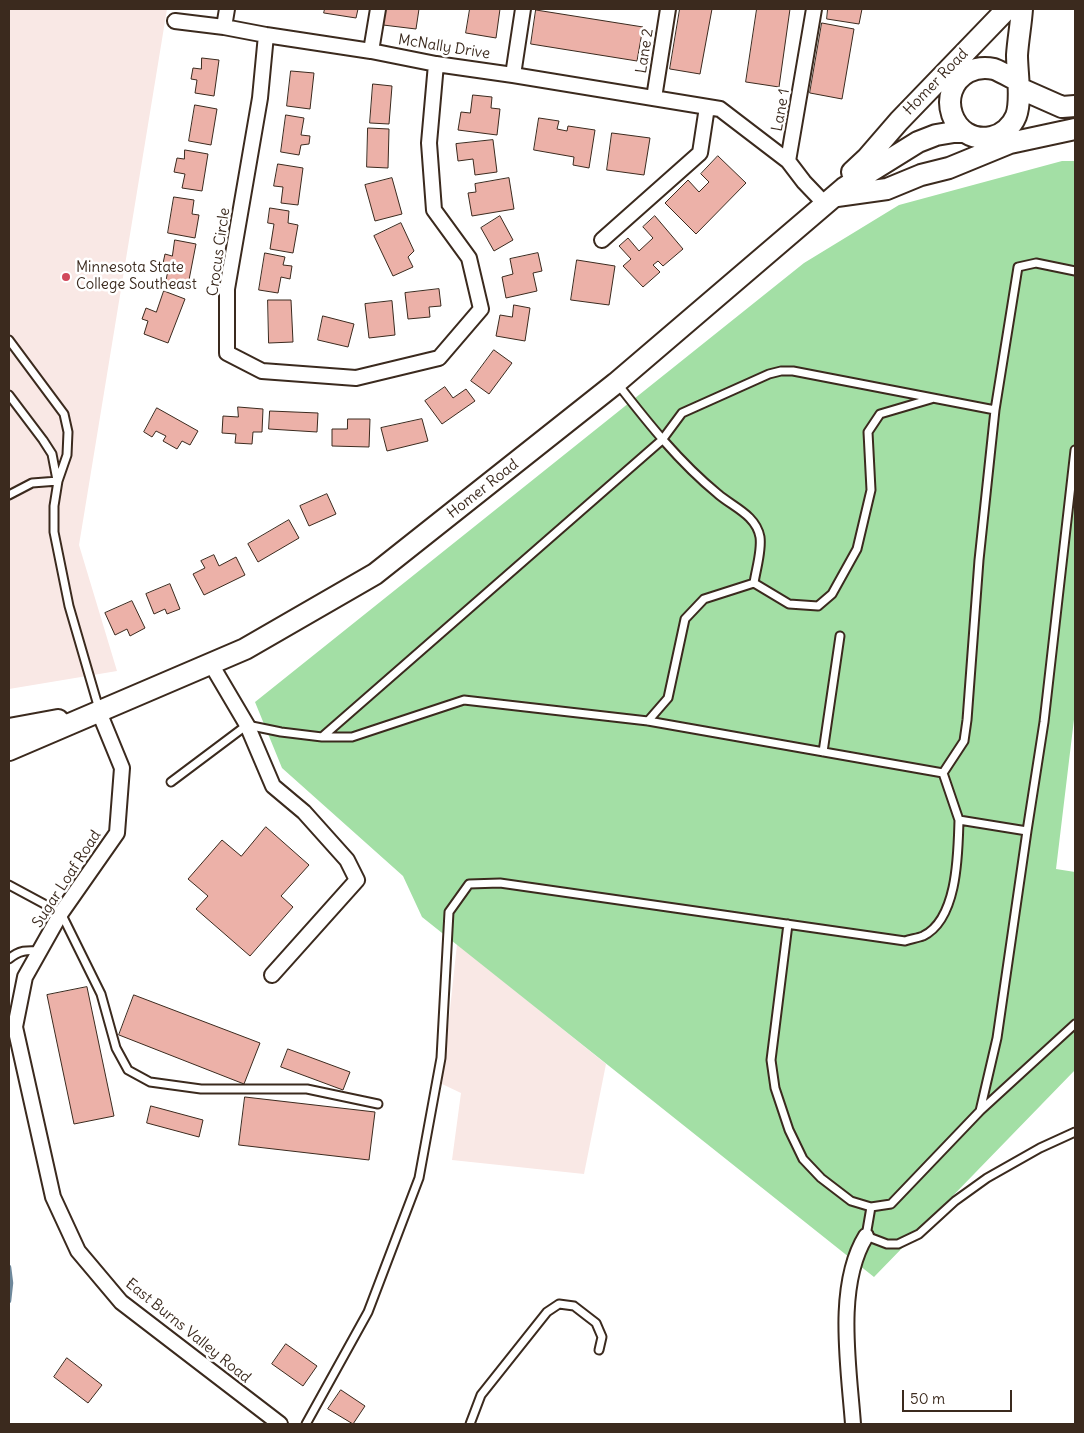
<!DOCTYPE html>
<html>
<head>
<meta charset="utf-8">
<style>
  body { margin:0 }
  #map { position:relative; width:1084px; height:1433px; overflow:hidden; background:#fff; font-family:Delius,sans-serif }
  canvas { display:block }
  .frame { position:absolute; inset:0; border:10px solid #3b2a1e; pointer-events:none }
  .scale { position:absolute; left:902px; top:1390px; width:110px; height:22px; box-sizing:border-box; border:2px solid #3b2a1e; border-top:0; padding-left:6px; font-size:15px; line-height:18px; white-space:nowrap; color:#3b2a1e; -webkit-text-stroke:4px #fff; paint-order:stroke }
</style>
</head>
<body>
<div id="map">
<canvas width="1084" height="1433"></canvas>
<div class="frame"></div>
<div class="scale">50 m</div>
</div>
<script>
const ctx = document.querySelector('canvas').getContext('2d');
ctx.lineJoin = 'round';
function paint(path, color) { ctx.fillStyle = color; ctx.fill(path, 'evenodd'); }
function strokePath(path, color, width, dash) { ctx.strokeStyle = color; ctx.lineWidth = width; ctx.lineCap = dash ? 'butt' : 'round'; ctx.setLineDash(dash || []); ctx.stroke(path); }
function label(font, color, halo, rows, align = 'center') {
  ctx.font = font + ' Delius,sans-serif'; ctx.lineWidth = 5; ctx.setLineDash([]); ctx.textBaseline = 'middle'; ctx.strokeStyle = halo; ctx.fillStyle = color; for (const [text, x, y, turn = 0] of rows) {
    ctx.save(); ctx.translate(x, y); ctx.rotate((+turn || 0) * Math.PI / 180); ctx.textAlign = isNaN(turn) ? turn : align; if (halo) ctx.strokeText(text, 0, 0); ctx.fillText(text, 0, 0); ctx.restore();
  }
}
paint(new Path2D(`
  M 9,9 L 167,9 L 79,545 L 117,671 L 9,689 Z
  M 457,944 L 606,1064 L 584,1174 L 452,1160 L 461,1093 L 442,1084 Z`), '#f9e8e5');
paint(new Path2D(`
  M 1062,161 L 1075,161 L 1075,711 L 1056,869 L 1075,872 L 1075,1070 L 874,1277 L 422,917 L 403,876 L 282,768 L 255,702 L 804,263 L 899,205 Z`), '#a3dfa5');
strokePath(new Path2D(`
  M 9,1267 L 11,1283 L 9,1301`), '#6e889b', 4.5);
const building = new Path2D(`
  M 325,9 L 358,9 L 356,18 L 324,13 Z
  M 386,9 L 419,9 L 416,29 L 383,25 Z
  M 470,9 L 500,9 L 496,38 L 466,33 Z
  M 680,9 L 712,9 L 700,74 L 670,69 Z
  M 757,9 L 790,9 L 779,87 L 746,82 Z
  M 828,9 L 862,9 L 859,24 L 827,19 Z
  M 536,10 L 643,27 L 637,61 L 531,44 Z
  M 822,23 L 854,29 L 842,99 L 810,93 Z
  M 202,58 L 219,60 L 214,96 L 195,93 L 197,80 L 191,79 L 193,68 L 201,69 Z
  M 291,71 L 314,73 L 310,109 L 287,106 Z
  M 373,84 L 392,86 L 389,124 L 370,123 Z
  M 473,95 L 492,97 L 491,108 L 500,109 L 497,135 L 458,130 L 461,112 L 470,113 Z
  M 195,105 L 217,109 L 211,145 L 189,141 Z
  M 286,115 L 304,118 L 301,135 L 310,136 L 309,144 L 301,145 L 299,155 L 281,152 Z
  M 539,118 L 559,121 L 557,129 L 567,131 L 568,126 L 595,130 L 589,168 L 573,165 L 574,157 L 534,150 Z
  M 368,128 L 389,129 L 388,168 L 367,167 Z
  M 612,133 L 650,138 L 644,175 L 607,170 Z
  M 493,140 L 497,172 L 475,175 L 473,159 L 458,161 L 456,144 Z
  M 185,150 L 208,154 L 202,191 L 182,188 L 185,174 L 174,172 L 177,158 L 184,159 Z
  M 718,156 L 746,183 L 696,234 L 665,203 L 688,180 L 699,192 L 709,182 L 701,174 Z
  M 278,164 L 303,168 L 298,205 L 281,203 L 283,187 L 274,186 Z
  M 392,178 L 402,214 L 375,221 L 365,185 Z
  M 509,178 L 514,209 L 472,216 L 468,193 L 476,192 L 475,184 Z
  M 174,197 L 194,200 L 192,214 L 199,215 L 195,238 L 168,233 Z
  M 270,208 L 289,211 L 288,223 L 298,225 L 293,253 L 270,249 L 274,224 L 268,223 Z
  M 500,216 L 513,240 L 494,251 L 481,228 Z
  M 655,216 L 683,249 L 663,266 L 658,261 L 653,265 L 660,272 L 643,287 L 623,266 L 631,259 L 619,246 L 628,238 L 639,251 L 653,238 L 643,227 Z
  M 401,223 L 414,251 L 408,257 L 413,267 L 393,276 L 374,236 Z
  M 175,240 L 196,244 L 188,285 L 166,281 L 168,269 L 162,268 L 165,254 L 172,256 Z
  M 265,253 L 285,257 L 283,265 L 292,266 L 290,279 L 281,277 L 278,293 L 259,290 Z
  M 538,253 L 542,271 L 533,273 L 537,291 L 506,298 L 502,277 L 513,274 L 510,259 Z
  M 577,260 L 615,266 L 609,305 L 571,300 Z
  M 439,289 L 441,306 L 429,307 L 430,317 L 408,319 L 405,293 Z
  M 164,291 L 185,299 L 168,343 L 144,334 L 148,321 L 142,319 L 146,308 L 156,312 Z
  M 268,300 L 291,300 L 293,342 L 269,343 Z
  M 392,301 L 395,335 L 369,338 L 365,304 Z
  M 514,305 L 530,308 L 525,341 L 496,336 L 500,315 L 512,317 Z
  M 323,316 L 354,324 L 348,347 L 318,340 Z
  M 494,350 L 512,363 L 489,394 L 471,381 Z
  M 445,387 L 453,398 L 466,389 L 475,401 L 442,424 L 425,401 Z
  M 238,407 L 263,409 L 262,432 L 253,432 L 252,444 L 235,443 L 236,434 L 222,433 L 223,416 L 238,417 Z
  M 157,408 L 198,431 L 190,445 L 182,441 L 177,449 L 163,441 L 166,436 L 156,431 L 152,437 L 144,432 Z
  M 270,411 L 318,413 L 317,432 L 269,429 Z
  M 348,419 L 370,419 L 369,447 L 332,446 L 332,429 L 347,429 Z
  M 422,419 L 428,441 L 387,451 L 381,428 Z
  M 327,494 L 336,514 L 309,526 L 300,506 Z
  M 289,520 L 299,538 L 258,562 L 248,544 Z
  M 214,555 L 219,566 L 236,557 L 245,575 L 204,595 L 193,574 L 205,568 L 201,561 Z
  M 170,584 L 180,609 L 167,614 L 165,609 L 154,614 L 146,594 Z
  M 132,601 L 145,628 L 130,636 L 127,629 L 115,635 L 105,613 Z
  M 266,827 L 309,865 L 281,896 L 293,907 L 250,956 L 196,909 L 208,896 L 188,879 L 222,840 L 241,856 Z
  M 87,987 L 114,1116 L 74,1124 L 47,995 Z
  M 134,995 L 260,1043 L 244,1084 L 119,1035 Z
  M 288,1049 L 350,1072 L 343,1090 L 281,1067 Z
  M 245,1097 L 375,1112 L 369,1160 L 239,1145 Z
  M 151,1106 L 203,1120 L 199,1137 L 147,1123 Z
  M 286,1344 L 317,1366 L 303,1386 L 272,1364 Z
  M 67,1358 L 102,1385 L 88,1403 L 54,1377 Z
  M 341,1390 L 365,1406 L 353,1424 L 328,1409 Z`);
paint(building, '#ecb1a8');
strokePath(building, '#3b2a1e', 1);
const lane = new Path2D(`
  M 9,340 L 64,414 L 68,432 L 67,455 L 58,481 L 54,506 L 54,532 L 69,606 L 99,709
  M 617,383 C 648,423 679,462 718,494 C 733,507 756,515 760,537 C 762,551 756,569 754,583
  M 9,395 L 43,440 L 52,454 L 57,480
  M 9,495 L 32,483 L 58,481
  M 648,721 L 668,698 L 685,619 L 704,599 L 754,583 L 789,604 L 818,606 L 832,594 L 857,549 L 871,490 L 868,432 L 880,414 L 931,399
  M 322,737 L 352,737 L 464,700 L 648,721 L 943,773 L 959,820
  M 823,752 L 840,636
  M 943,773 L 964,741 L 967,720 L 979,560 L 995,410 L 1018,267 L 1036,263 L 1075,271
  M 171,782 L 247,725 L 281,732 L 322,737 L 662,440 L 682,413 L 769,374 L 781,371 L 793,371 L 995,410
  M 9,885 L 61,913 L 101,994 L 116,1048 L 128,1070 L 150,1082 L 201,1089 L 307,1089 L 378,1104
  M 788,924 L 771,1060 L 775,1088 L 789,1130 L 803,1159 L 821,1178 L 851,1201 L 871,1207 L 891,1204 L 980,1111 L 1075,1024
  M 9,959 C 19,950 27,950 40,951
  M 980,1111 L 997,1038 L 1027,831
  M 871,1207 L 866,1236 L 887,1244 L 898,1244 L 919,1234 L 955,1201 L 987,1178 L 1040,1148 L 1075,1132
  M 306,1424 L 368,1312 L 419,1178 L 441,1058 L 449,912 L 469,884 L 500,883 L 905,941 C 911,939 918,938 923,936 C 958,919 958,853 959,820 L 1027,831 L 1044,722 L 1075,450
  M 470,1424 L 481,1395 L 547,1312 L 559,1304 L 574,1306 L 596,1323 L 602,1337 L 599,1350`);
const street = new Path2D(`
  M 814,9 L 788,161 L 804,182 L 825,204
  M 175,21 L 224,27 L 266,35 L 371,51 L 436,64 L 513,75 L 720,109 L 788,161
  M 224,27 L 227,9
  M 266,35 L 260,98 L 227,289 L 227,353 L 262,371 L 356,378 L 439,358 L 481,309 L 469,258 L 434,210 L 429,143 L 436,64
  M 371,51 L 378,9
  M 513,75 L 523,9
  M 654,98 L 668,9
  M 602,240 L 700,153 L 707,107
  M 211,664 L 247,725 L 273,786 L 304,812 L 347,860 L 357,880 L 272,975
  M 15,1027 L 53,1197 L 78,1251 L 121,1302 L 280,1424
  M 9,1028 L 15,1027 L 25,977 L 61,913 L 117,833 L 122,768 L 99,712
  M 853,1424 C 849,1368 835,1286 866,1236`);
const secondary = new Path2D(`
  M 1018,81 C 1010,77 1002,72 994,69 C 985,67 976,68 968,72 C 934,91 952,145 991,137 C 1002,135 1012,126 1016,116 C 1022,100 1017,72 1017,55 C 1018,40 1021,24 1022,9
  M 1019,88 L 1062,107 L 1075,106
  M 852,172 L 867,158 L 899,121 L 1007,9
  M 837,196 L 887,189 L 921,175 L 949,168 L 1010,143 L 1075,129
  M 9,729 L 58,720
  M 9,750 L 245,649 L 375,574 L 616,383 L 844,188 L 918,142 L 936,135 L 954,132 L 965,132`);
strokePath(lane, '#3b2a1e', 11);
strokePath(street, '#3b2a1e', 18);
strokePath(secondary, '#3b2a1e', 24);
strokePath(lane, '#fff', 7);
strokePath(street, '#fff', 14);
strokePath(secondary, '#fff', 20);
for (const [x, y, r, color] of [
  [66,277,5,"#d1495b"]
]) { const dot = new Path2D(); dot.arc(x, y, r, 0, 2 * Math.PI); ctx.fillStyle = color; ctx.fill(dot); strokePath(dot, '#fff', 2); }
label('15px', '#3b2a1e', '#fff', [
  ["McNally Drive",444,47,9],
  ["Lane 2",645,51,-81],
  ["Homer Road",936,82,-46],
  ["Lane 1",781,110,-80],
  ["Crocus Circle",219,252,-82],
  ["Homer Road",483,489,-38],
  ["Sugar Loaf Road",67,879,-57],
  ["East Burns Valley Road",188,1331,39]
]);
label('15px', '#3b2a1e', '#fff', [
  ["Minnesota State",76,268],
  ["College Southeast",76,285]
], 'left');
</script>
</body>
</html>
